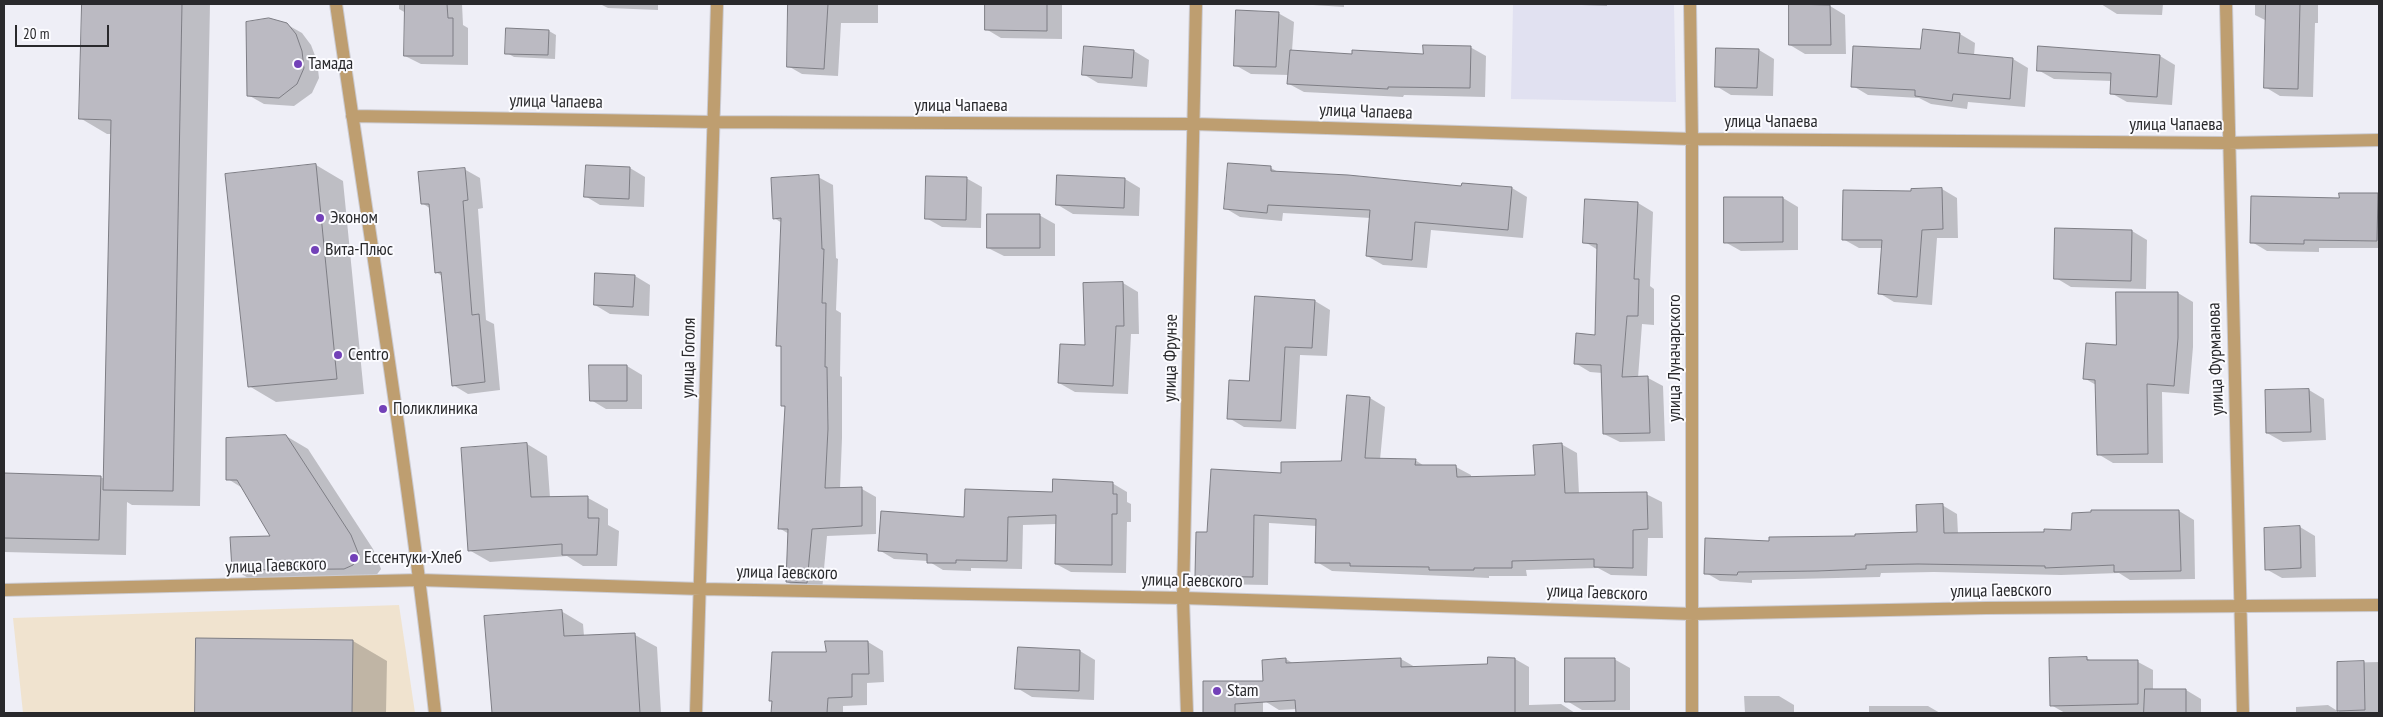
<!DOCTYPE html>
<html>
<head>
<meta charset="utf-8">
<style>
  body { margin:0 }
  #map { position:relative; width:2383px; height:717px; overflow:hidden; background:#eeeef6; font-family:"PT Sans Narrow",sans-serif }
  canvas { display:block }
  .frame { position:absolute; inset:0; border:5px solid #29292c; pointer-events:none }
  .scale { position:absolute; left:15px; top:25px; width:94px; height:22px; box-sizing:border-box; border:2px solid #29292c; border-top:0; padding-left:6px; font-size:15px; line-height:18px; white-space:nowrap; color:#29292c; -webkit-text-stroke:4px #fbfbff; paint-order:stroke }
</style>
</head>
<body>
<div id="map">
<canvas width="2383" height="717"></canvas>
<div class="frame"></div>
<div class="scale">20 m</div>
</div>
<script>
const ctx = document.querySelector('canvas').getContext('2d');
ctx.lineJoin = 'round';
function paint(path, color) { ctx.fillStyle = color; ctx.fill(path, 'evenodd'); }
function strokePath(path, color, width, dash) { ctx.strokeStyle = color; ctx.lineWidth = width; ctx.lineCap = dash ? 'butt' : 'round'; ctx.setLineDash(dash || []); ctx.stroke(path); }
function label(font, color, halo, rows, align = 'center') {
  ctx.font = font + ' "PT Sans Narrow",sans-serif'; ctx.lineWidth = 4; ctx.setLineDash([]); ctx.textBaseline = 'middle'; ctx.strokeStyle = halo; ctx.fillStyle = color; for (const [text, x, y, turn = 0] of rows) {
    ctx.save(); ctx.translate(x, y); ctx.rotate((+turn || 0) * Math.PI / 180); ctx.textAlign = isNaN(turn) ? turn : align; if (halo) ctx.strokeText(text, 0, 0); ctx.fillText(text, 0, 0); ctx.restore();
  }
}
paint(new Path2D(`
  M 1513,4 L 1674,4 L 1676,102 L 1511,99 Z`), '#e1e1f1');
paint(new Path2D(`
  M 399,605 L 415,713 L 23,713 L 13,618 Z`), '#f0e3cf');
paint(new Path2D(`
  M 83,4 L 210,4 L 200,506 L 132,505 L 127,502 L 126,555 L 4,552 L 4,475 L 100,477 L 105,479 L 112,134 L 107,134 L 80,118 Z
  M 399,4 L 462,4 L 463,25 L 468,28 L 468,65 L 421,64 L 405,56 L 406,13 L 399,9 Z
  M 600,4 L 658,4 L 658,10 L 608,8 Z
  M 789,4 L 878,4 L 878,23 L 841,23 L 838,76 L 802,74 L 788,66 Z
  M 986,4 L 1062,4 L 1062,39 L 1001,38 L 986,29 Z
  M 1297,4 L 1344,4 L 1344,7 Z
  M 1555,4 L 1607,4 L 1607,6 Z
  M 2101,4 L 2163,4 L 2162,15 L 2117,14 Z
  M 2255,4 L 2318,4 L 2318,23 L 2315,23 L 2313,97 L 2280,96 L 2265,87 L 2267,21 L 2255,15 Z
  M 1790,6 L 1830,6 L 1845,15 L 1846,54 L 1805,54 L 1790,45 Z
  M 1278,13 L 1294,22 L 1292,51 L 1353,55 L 1424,56 L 1470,47 L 1486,56 L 1485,97 L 1404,95 L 1403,97 L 1304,92 L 1289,84 L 1289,75 L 1251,74 L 1235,65 Z
  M 286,24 L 302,33 L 311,45 L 317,61 L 319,78 L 312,93 L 294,106 L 264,104 L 248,95 Z
  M 549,31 L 556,35 L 555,59 L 514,57 L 507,53 Z
  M 1960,34 L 1975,43 L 1974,56 L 2013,59 L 2028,68 L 2025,107 L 1968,102 L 1967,109 L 1931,104 L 1919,98 L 1868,95 L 1853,86 L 1922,50 Z
  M 1085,47 L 1134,51 L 1149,60 L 1147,87 L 1098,83 L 1083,74 Z
  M 2039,47 L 2160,56 L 2175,65 L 2172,105 L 2127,102 L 2111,93 L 2112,81 L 2054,79 L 2038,70 Z
  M 1759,50 L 1774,59 L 1773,96 L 1731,95 L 1716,86 Z
  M 316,165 L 343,181 L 364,394 L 276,402 L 249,386 Z
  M 587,166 L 630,168 L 645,177 L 644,207 L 600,205 L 585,196 Z
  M 1271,168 L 1280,173 L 1463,187 L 1512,188 L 1527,197 L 1523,238 L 1431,230 L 1427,268 L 1383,265 L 1367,256 L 1371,218 L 1283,213 L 1282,221 L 1240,217 L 1225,208 Z
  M 464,169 L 480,178 L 483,208 L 478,209 L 486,320 L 494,324 L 500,390 L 468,394 L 453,385 L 442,276 L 436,272 L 431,209 L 422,203 Z
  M 818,177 L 833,185 L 836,258 L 838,259 L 836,310 L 841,313 L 840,376 L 842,377 L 842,438 L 840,489 L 862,489 L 876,497 L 876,534 L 827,536 L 822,591 L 802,590 L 787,582 L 789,534 L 779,528 L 786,408 L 783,406 L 783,348 L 777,345 L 782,223 L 774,218 Z
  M 966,178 L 982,187 L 981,228 L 942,227 L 926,218 Z
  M 1125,179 L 1140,188 L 1139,216 L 1073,214 L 1058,205 Z
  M 1942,189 L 1957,198 L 1958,238 L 1937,238 L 1932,305 L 1894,302 L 1879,293 L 1882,248 L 1859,248 L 1843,239 L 1912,192 Z
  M 2378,194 L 2379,248 L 2319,248 L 2319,252 L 2267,251 L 2252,242 L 2340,199 Z
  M 1783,198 L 1798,207 L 1798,250 L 1741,251 L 1725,242 Z
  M 1638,203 L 1653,212 L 1650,286 L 1654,289 L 1654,325 L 1642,324 L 1638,378 L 1648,378 L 1663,386 L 1665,441 L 1620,442 L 1604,434 L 1602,373 L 1590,372 L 1575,363 L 1597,336 L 1598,250 L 1585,242 Z
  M 1039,215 L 1055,224 L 1055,256 L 1004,256 L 988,248 Z
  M 2132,231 L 2147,240 L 2146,289 L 2071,287 L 2056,278 Z
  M 635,276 L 650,285 L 649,316 L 610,314 L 595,305 Z
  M 1123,283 L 1138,292 L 1139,334 L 1131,334 L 1128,394 L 1075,392 L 1059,383 L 1086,346 L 1084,284 Z
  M 2178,293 L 2193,302 L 2193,347 L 2189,394 L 2162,392 L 2163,463 L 2113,463 L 2098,454 L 2096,385 L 2084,378 Z
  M 1315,301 L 1330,310 L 1327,356 L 1300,355 L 1296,429 L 1244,427 L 1229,418 L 1251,382 Z
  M 627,366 L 642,375 L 642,409 L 606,409 L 591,400 Z
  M 2309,390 L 2324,399 L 2326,440 L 2283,442 L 2267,433 L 2266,392 Z
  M 1370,398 L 1385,407 L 1380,460 L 1415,460 L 1426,467 L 1456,467 L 1471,475 L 1471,478 L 1536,476 L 1561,444 L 1577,453 L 1579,494 L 1646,494 L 1662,502 L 1663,538 L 1648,538 L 1647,576 L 1611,575 L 1598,568 L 1526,570 L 1527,576 L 1489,576 L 1489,578 L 1332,571 L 1317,562 L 1317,526 L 1269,523 L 1268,585 L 1211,584 L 1196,575 L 1209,533 L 1282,474 L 1342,462 Z
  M 286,436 L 308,449 L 373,549 L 381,569 L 375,577 L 255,582 L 233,569 L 272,537 L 244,489 L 228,479 Z
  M 527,444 L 547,456 L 550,498 L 588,498 L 608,509 L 608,525 L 619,531 L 617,566 L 583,566 L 567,556 L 490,562 L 469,550 Z
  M 1112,483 L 1127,492 L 1127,502 L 1131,504 L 1131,522 L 1127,522 L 1126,573 L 1071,572 L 1056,564 L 1057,524 L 1023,525 L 1022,569 L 971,568 L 971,571 L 943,570 L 928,561 L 894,559 L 879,550 L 965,518 L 1054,493 Z
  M 1942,505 L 1957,514 L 1958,534 L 2045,534 L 2072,531 L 2092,512 L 2179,511 L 2194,520 L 2195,579 L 2130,580 L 2119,573 L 2061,575 L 1934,572 L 1881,573 L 1880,577 L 1752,580 L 1752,583 L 1720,581 L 1706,573 L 1771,542 L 1918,533 Z
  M 2300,527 L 2315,536 L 2316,577 L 2282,578 L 2266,569 Z
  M 561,611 L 583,624 L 584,636 L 635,635 L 657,647 L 661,713 L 494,713 L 485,617 Z
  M 197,640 L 353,641 L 387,661 L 386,713 L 196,713 Z
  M 868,642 L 883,651 L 884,682 L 867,683 L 867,705 L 843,706 L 843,713 L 772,713 L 773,653 L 827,653 Z
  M 1080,651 L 1095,660 L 1094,700 L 1032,697 L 1017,688 Z
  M 2086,658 L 2092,661 L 2138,662 L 2153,670 L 2153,690 L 2186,690 L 2201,699 L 2201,713 L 2065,713 L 2051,705 Z
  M 1286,659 L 1294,664 L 1401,659 L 1415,667 L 1489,665 L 1515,659 L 1529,667 L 1529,705 L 1561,704 L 1575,713 L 1298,713 L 1297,709 L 1279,710 L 1263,700 L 1263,713 L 1205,713 L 1204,682 L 1264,691 Z
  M 1614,659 L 1630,668 L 1630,710 L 1582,710 L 1567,701 Z
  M 2379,662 L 2379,713 L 2296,713 L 2296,707 L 2328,705 L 2339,712 L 2338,663 Z
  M 1744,696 L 1779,696 L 1794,705 L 1794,713 L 1745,713 Z
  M 1869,706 L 1928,706 L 1940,713 L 1869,713 Z`), '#0003');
const building = new Path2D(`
  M 82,4 L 182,4 L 173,491 L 103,490 L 111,120 L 79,119 Z
  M 405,4 L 447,4 L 448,18 L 453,18 L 453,56 L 404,56 Z
  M 788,4 L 828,4 L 824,69 L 787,67 Z
  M 985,4 L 1047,4 L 1047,31 L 985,30 Z
  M 1789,4 L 1830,5 L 1831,45 L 1789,45 Z
  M 2266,4 L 2300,4 L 2298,89 L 2264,88 Z
  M 1236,10 L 1279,12 L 1276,67 L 1234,66 Z
  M 269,18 L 287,23 L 296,34 L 302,51 L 304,68 L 297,84 L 279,98 L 247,96 L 246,22 Z
  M 506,28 L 549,30 L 548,55 L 505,54 Z
  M 1923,29 L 1960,33 L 1958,53 L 2013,58 L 2010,99 L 1953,94 L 1952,101 L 1915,96 L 1915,90 L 1851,87 L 1853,46 L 1920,49 Z
  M 1423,45 L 1471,46 L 1470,88 L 1388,87 L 1388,89 L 1287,84 L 1290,50 L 1352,54 L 1352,50 L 1423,54 Z
  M 1084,46 L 1134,50 L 1132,78 L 1082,75 Z
  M 2038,46 L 2160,55 L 2157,97 L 2110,94 L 2111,73 L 2037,71 Z
  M 1716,48 L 1759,49 L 1757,88 L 1715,87 Z
  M 1228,163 L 1271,166 L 1271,171 L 1348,175 L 1461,186 L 1462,183 L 1512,187 L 1508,230 L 1415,222 L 1412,260 L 1366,256 L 1370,210 L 1268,205 L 1267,213 L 1224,209 Z
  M 316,164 L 337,379 L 248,387 L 225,174 Z
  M 586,165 L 630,167 L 629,199 L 584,197 Z
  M 465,168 L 468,200 L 463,201 L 472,315 L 479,314 L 485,382 L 452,386 L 441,272 L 435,273 L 429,204 L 421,204 L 418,172 Z
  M 819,175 L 822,249 L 824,249 L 822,303 L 826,303 L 825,367 L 827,367 L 828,429 L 825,488 L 862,487 L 862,526 L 812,529 L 807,583 L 786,582 L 788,529 L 778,529 L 785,406 L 781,406 L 781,346 L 776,346 L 781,218 L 773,219 L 771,178 Z
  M 1057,175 L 1125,178 L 1124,208 L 1056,205 Z
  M 926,176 L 967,177 L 966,220 L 925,219 Z
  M 1942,188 L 1943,229 L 1922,230 L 1917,297 L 1878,294 L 1882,240 L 1842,240 L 1843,190 L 1911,191 L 1911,189 Z
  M 2339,193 L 2378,193 L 2377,241 L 2304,240 L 2304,244 L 2250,243 L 2251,196 L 2339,198 Z
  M 1724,197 L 1783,197 L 1783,242 L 1724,243 Z
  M 1585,199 L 1638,202 L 1634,279 L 1639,279 L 1638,316 L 1627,316 L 1622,377 L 1648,376 L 1650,433 L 1603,434 L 1601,365 L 1574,364 L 1576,333 L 1595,335 L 1597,244 L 1583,243 Z
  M 987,214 L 1040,214 L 1040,248 L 987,248 Z
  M 2055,228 L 2132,230 L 2131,281 L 2054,279 Z
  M 595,273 L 635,275 L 633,307 L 594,305 Z
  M 1123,282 L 1124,326 L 1116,326 L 1113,386 L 1058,383 L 1060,344 L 1085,345 L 1083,283 Z
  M 2116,292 L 2178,292 L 2178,338 L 2174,386 L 2147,384 L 2148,454 L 2097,455 L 2095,380 L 2083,379 L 2086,343 L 2116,345 Z
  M 1255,296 L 1315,300 L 1312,348 L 1285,347 L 1281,421 L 1227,419 L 1229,380 L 1249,381 Z
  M 589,365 L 627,365 L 627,401 L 590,401 Z
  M 2309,389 L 2311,432 L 2266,433 L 2265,390 Z
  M 1347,395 L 1370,397 L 1365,458 L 1416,459 L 1415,465 L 1456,465 L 1457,477 L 1535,475 L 1533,445 L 1562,443 L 1565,493 L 1647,492 L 1648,529 L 1633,530 L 1633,568 L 1594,567 L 1594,559 L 1512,561 L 1512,568 L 1474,568 L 1474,570 L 1429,570 L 1429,567 L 1350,566 L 1350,563 L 1315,563 L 1316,519 L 1254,515 L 1253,577 L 1195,576 L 1196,532 L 1207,532 L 1211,469 L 1281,473 L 1281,462 L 1341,461 Z
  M 286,435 L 351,535 L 359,555 L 353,565 L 344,569 L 232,570 L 230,537 L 270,536 L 237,480 L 226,480 L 226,438 Z
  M 527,443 L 531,497 L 588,496 L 588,518 L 599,518 L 597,555 L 562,555 L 562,544 L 468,551 L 461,448 Z
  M 4,473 L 101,476 L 99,540 L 4,538 Z
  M 1053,479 L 1113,482 L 1113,494 L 1117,494 L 1117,514 L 1112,514 L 1112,565 L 1055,564 L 1056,515 L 1008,517 L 1007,561 L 956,560 L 956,563 L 927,563 L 927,554 L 878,551 L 881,511 L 964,517 L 965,489 L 1052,492 Z
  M 1943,504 L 1944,533 L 2044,532 L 2044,529 L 2071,530 L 2072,513 L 2091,512 L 2091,510 L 2179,510 L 2181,571 L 2114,572 L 2114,565 L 2045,568 L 2045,566 L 1918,564 L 1866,565 L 1866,569 L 1817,571 L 1738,572 L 1737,575 L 1704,574 L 1705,538 L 1769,541 L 1769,537 L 1855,536 L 1855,534 L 1917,532 L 1916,505 Z
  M 2300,526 L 2301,568 L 2265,570 L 2264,528 Z
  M 562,610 L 564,636 L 635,633 L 640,713 L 492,713 L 484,616 Z
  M 196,638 L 353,640 L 352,713 L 195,713 Z
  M 825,641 L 868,641 L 869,674 L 852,674 L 852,697 L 828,698 L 827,713 L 771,713 L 772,701 L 769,701 L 772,652 L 826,652 Z
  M 1018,647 L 1080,650 L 1079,691 L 1015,689 Z
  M 1488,657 L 1515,658 L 1515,713 L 1296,713 L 1295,700 L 1235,704 L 1235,713 L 1203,713 L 1203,681 L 1263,681 L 1262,660 L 1286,658 L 1286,663 L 1401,658 L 1401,667 L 1487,664 Z
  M 2087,657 L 2087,660 L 2138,660 L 2138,704 L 2050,706 L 2049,658 Z
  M 1565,658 L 1615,658 L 1615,701 L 1565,702 Z
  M 2364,661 L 2365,710 L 2337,711 L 2337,662 Z
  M 2145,689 L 2186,689 L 2186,713 L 2144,713 Z`);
paint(building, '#bbbac2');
strokePath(building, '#7d7d84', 1);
const minor = new Path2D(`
  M 336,4 C 370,240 409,476 435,713
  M 1690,4 L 1692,139 L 1692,713
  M 2226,4 L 2243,713
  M 352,116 L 712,122 L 1194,124 L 1692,139 L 2228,143 L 2379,140
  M 4,590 L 420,580 L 701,589 L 1183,598 L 1693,614 L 1986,608 L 2379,605
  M 696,713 L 717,4
  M 1187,713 L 1183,598 L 1196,4`);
strokePath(minor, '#cbcbd2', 14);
strokePath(minor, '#be9e70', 12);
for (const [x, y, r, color] of [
  [298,64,5,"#7341b8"],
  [320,218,5,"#7341b8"],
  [315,250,5,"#7341b8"],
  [338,355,5,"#7341b8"],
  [383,409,5,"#7341b8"],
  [354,558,5,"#7341b8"],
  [1217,691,5,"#7341b8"]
]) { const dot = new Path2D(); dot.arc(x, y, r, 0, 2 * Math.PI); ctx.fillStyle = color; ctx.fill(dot); strokePath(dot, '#fbfbff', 2); }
label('18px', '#29292c', '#fbfbff', [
  ["Тамада",308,64],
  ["Эконом",330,218],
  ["Вита-Плюс",325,250],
  ["Centro",348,355],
  ["Поликлиника",393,409],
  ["Ессентуки-Хлеб",364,558],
  ["Stam",1227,691]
], 'left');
label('18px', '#29292c', '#fbfbff', [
  ["улица Чапаева",556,102,1],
  ["улица Чапаева",961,106],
  ["улица Чапаева",1366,112,2],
  ["улица Чапаева",1771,122],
  ["улица Чапаева",2176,125],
  ["улица Гоголя",689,358,-89],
  ["улица Фрунзе",1171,358,-89],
  ["улица Луначарского",1675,358,-90],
  ["улица Фурманова",2216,359,-92],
  ["улица Гаевского",276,566,-2],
  ["улица Гаевского",787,573,1],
  ["улица Гаевского",1192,581,1],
  ["улица Гаевского",2001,591,-1],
  ["улица Гаевского",1597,593,2]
]);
</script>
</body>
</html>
